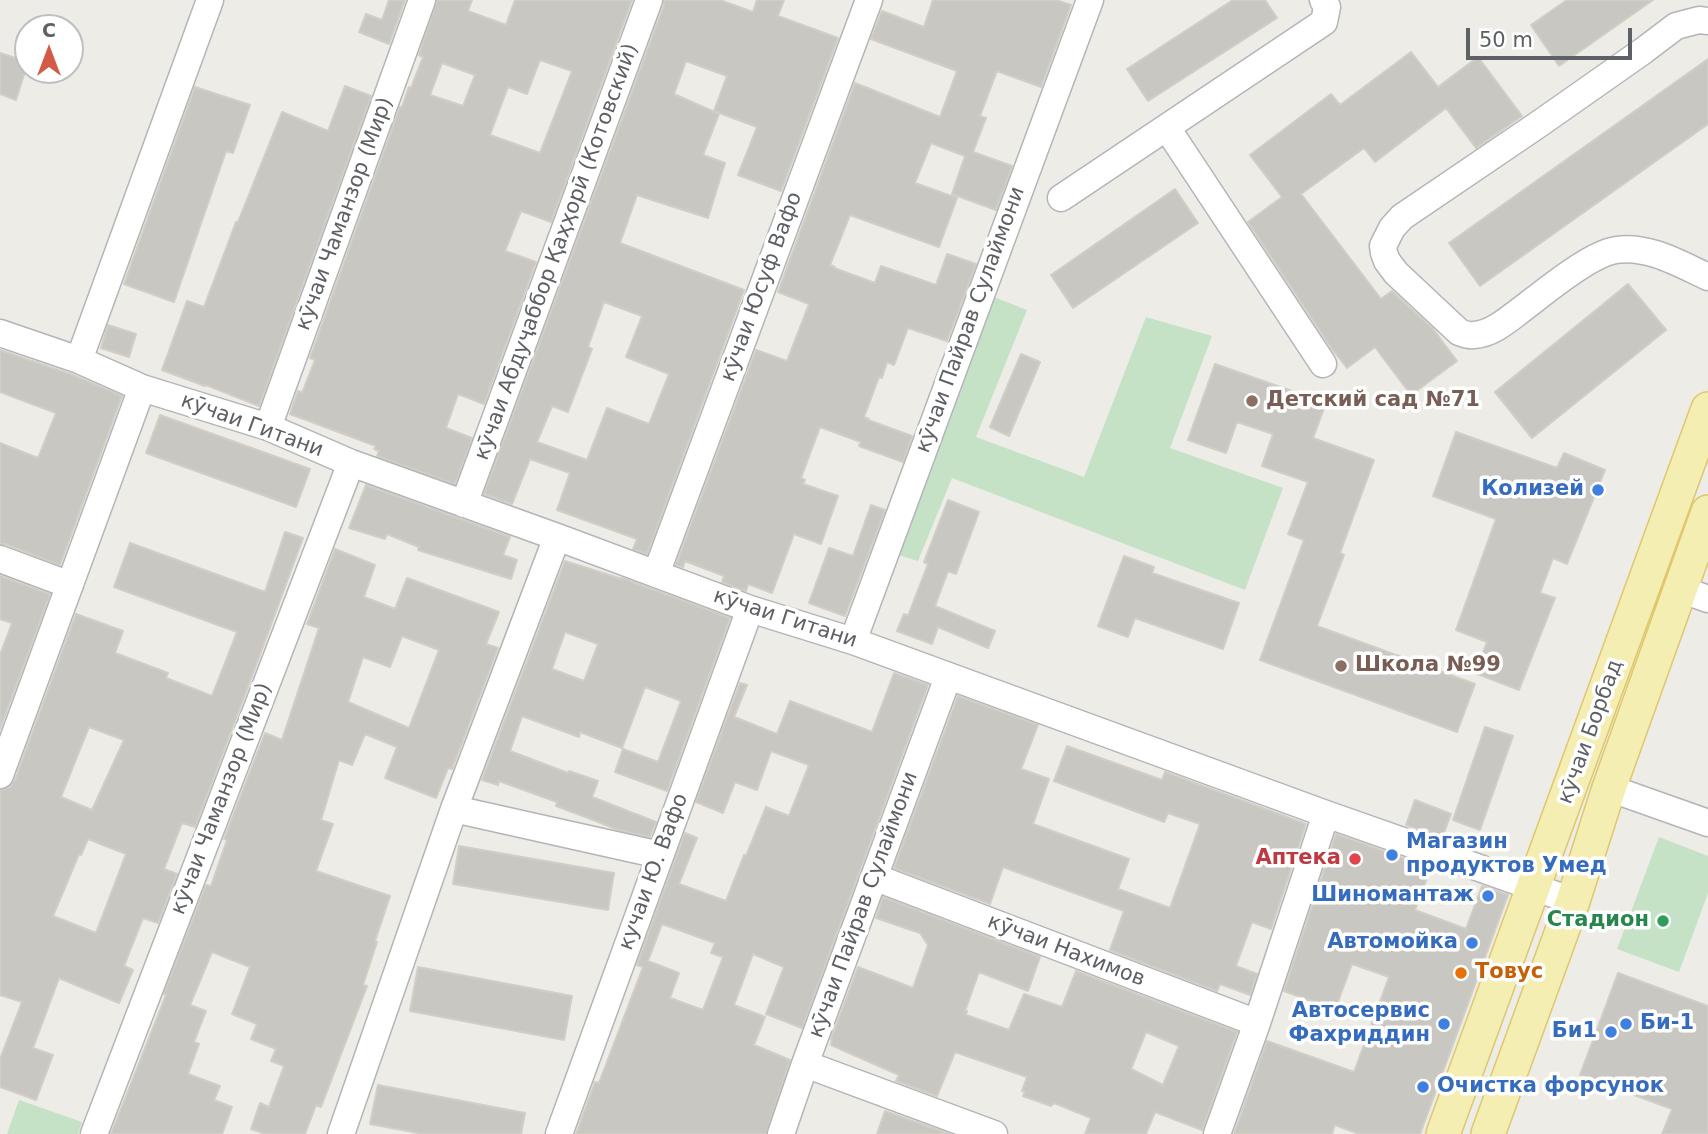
<!DOCTYPE html>
<html>
<head>
<meta charset="utf-8">
<style>
  body { margin:0 }
  #map { position:relative; width:1708px; height:1134px; overflow:hidden; background:#edece6; font-family:"DejaVu Sans",sans-serif }
  canvas { display:block }
  .north { position:absolute; left:14px; top:14px; width:70px; height:70px; box-sizing:border-box; background:#fff; border:2px solid #bebfc1; border-radius:50%; rotate:0deg; font-size:19px; font-weight:700; line-height:28px; text-align:center; color:#5d6064 }
  .north::after { content:''; display:block; margin:auto; width:24px; height:32px; background:#d35a46; clip-path:polygon(50% 0,100% 100%,50% 72%,0 100%) }
  .scale { position:absolute; left:1466px; top:28px; width:166px; height:32px; box-sizing:border-box; border:4px solid #5d6064; border-top:0; padding-left:9px; font-size:21px; line-height:24px; white-space:nowrap; color:#5d6064; -webkit-text-stroke:5px #fff; paint-order:stroke }
</style>
</head>
<body>
<div id="map">
<canvas width="1708" height="1134"></canvas>
<div class="north">С</div>
<div class="scale">50 m</div>
</div>
<script>
const ctx = document.querySelector('canvas').getContext('2d');
ctx.lineJoin = 'round';
function paint(path, color) { ctx.fillStyle = color; ctx.fill(path, 'evenodd'); }
function strokePath(path, color, width, dash) { ctx.strokeStyle = color; ctx.lineWidth = width; ctx.lineCap = dash ? 'butt' : 'round'; ctx.setLineDash(dash || []); ctx.stroke(path); }
function label(font, color, halo, rows, align = 'center') {
  ctx.font = font + ' "DejaVu Sans",sans-serif'; ctx.lineWidth = 7; ctx.setLineDash([]); ctx.textBaseline = 'middle'; ctx.strokeStyle = halo; ctx.fillStyle = color; for (const [text, x, y, turn = 0] of rows) {
    ctx.save(); ctx.translate(x, y); ctx.rotate((+turn || 0) * Math.PI / 180); ctx.textAlign = isNaN(turn) ? turn : align; if (halo) ctx.strokeText(text, 0, 0); ctx.fillText(text, 0, 0); ctx.restore();
  }
}
paint(new Path2D(`
  M 994,297 L 1027,310 L 976,437 L 1084,477 L 1146,317 L 1212,336 L 1170,448 L 1283,488 L 1245,590 L 952,478 L 918,561 L 898,555 Z
  M 1659,837 L 1708,856 L 1708,893 L 1679,972 L 1617,949 Z
  M 19,1100 L 82,1122 L 78,1134 L 7,1134 Z`), '#c5e2c7');
const building = new Path2D(`
  M 389,0 L 405,0 L 389,44 L 359,32 L 366,14 L 382,20 Z
  M 437,0 L 472,0 L 468,11 L 506,25 L 515,0 L 632,0 L 551,222 L 521,211 L 505,251 L 536,262 L 484,404 L 458,394 L 446,428 L 472,438 L 455,484 L 377,456 L 379,451 L 374,449 L 376,446 L 290,414 L 298,391 L 302,393 L 315,360 L 310,358 L 400,107 L 402,107 L 409,87 L 411,88 L 423,57 L 419,55 ZM 540,60 L 572,71 L 540,153 L 490,135 L 508,87 L 527,94 ZM 442,63 L 475,75 L 463,106 L 430,95 Z
  M 664,0 L 720,0 L 753,12 L 757,0 L 784,0 L 778,16 L 838,38 L 781,191 L 738,175 L 757,127 L 714,111 L 727,76 L 686,61 L 674,94 L 719,114 L 703,155 L 725,163 L 708,218 L 637,195 L 620,243 L 744,290 L 647,554 L 633,549 L 637,539 L 557,510 L 570,473 L 530,459 L 512,504 L 484,494 L 664,5 ZM 604,302 L 642,316 L 626,357 L 669,374 L 649,424 L 607,408 L 587,460 L 537,442 L 552,406 L 568,412 L 592,349 L 588,347 Z
  M 933,0 L 1056,0 L 1071,5 L 1041,87 L 997,71 L 980,116 L 986,118 L 973,152 L 1012,166 L 996,210 L 952,194 L 965,156 L 931,143 L 915,183 L 957,198 L 939,247 L 850,215 L 830,265 L 835,267 L 834,268 L 875,283 L 881,266 L 936,285 L 947,254 L 976,264 L 947,341 L 908,328 L 894,365 L 887,362 L 882,378 L 879,377 L 864,417 L 869,419 L 868,420 L 912,436 L 903,462 L 859,446 L 861,442 L 820,427 L 801,478 L 805,480 L 803,484 L 838,496 L 821,544 L 794,534 L 772,593 L 748,584 L 746,591 L 722,582 L 724,576 L 685,561 L 683,567 L 676,565 L 756,350 L 787,361 L 809,304 L 778,292 L 855,83 L 940,117 L 957,71 L 871,39 L 882,11 L 924,27 Z
  M 1233,0 L 1265,0 L 1277,18 L 1148,101 L 1127,69 Z
  M 1567,0 L 1653,0 L 1559,66 L 1531,25 Z
  M 1411,52 L 1438,87 L 1478,57 L 1522,116 L 1476,148 L 1446,108 L 1375,162 L 1364,148 L 1301,194 L 1381,299 L 1392,291 L 1433,329 L 1457,361 L 1411,395 L 1375,347 L 1347,368 L 1332,349 L 1248,222 L 1282,197 L 1250,155 L 1331,94 L 1340,105 Z
  M 0,53 L 28,62 L 16,100 L 0,94 Z
  M 1708,59 L 1708,124 L 1480,286 L 1449,243 Z
  M 345,86 L 371,96 L 259,406 L 206,385 L 205,386 L 162,370 L 187,301 L 204,307 L 236,222 L 238,222 L 282,112 L 328,131 Z
  M 195,87 L 250,105 L 233,153 L 226,151 L 174,302 L 124,284 Z
  M 1175,189 L 1198,223 L 1073,308 L 1051,275 Z
  M 1628,284 L 1666,330 L 1532,438 L 1495,392 Z
  M 108,325 L 136,334 L 129,357 L 101,348 Z
  M 0,350 L 73,375 L 122,396 L 60,565 L 5,544 L 0,544 L 0,443 L 38,458 L 56,413 L 0,392 Z
  M 1021,354 L 1040,362 L 1009,436 L 990,427 Z
  M 1215,364 L 1326,403 L 1313,438 L 1374,460 L 1340,553 L 1344,555 L 1317,626 L 1475,684 L 1457,732 L 1260,660 L 1304,540 L 1288,534 L 1308,482 L 1262,466 L 1273,434 L 1237,422 L 1226,453 L 1188,440 Z
  M 160,415 L 310,469 L 296,507 L 146,453 Z
  M 1456,432 L 1557,468 L 1564,453 L 1605,470 L 1567,564 L 1553,558 L 1540,593 L 1555,598 L 1519,690 L 1475,673 L 1487,642 L 1456,630 L 1496,519 L 1433,496 Z
  M 366,485 L 510,537 L 503,555 L 517,560 L 511,579 L 418,550 L 419,547 L 387,534 L 385,539 L 349,528 Z
  M 948,500 L 979,512 L 956,574 L 948,571 L 935,606 L 995,631 L 988,648 L 938,627 L 932,644 L 897,631 L 904,614 L 908,616 L 928,564 L 924,562 Z
  M 871,505 L 885,510 L 845,616 L 809,603 L 829,548 L 853,556 Z
  M 285,532 L 303,538 L 260,655 L 195,827 L 182,823 L 164,869 L 177,874 L 158,923 L 143,918 L 124,966 L 133,970 L 119,1003 L 59,978 L 33,1048 L 53,1055 L 36,1100 L 0,1087 L 0,1059 L 22,1002 L 0,995 L 0,790 L 10,787 L 15,780 L 76,614 L 123,631 L 115,653 L 168,673 L 166,678 L 212,696 L 237,632 L 114,587 L 130,543 L 265,592 ZM 89,727 L 124,740 L 92,810 L 61,797 ZM 88,839 L 126,854 L 96,933 L 53,916 L 79,854 L 81,855 Z
  M 335,549 L 375,565 L 364,597 L 395,609 L 407,578 L 499,612 L 486,644 L 498,648 L 452,769 L 448,768 L 436,798 L 385,778 L 397,747 L 365,734 L 352,765 L 339,760 L 321,820 L 333,824 L 316,871 L 390,896 L 375,941 L 377,942 L 363,985 L 367,986 L 321,1107 L 316,1105 L 305,1134 L 265,1134 L 251,1129 L 260,1103 L 269,1107 L 284,1066 L 271,1061 L 276,1049 L 251,1039 L 257,1024 L 232,1014 L 250,967 L 212,952 L 190,1005 L 206,1011 L 194,1042 L 199,1044 L 188,1074 L 220,1086 L 214,1100 L 232,1107 L 222,1134 L 111,1134 L 166,995 L 164,994 L 206,885 L 211,886 L 227,840 L 224,839 L 265,733 L 282,740 L 319,628 L 307,624 ZM 402,636 L 439,650 L 409,728 L 348,702 L 363,657 L 390,667 Z
  M 1124,556 L 1154,567 L 1152,573 L 1239,603 L 1223,649 L 1135,618 L 1128,637 L 1098,626 Z
  M 565,561 L 622,579 L 622,578 L 730,618 L 667,791 L 615,772 L 623,749 L 658,762 L 681,701 L 645,687 L 622,748 L 580,732 L 579,737 L 522,716 L 510,751 L 568,773 L 569,771 L 598,781 L 592,797 L 656,822 L 650,837 L 618,830 L 596,821 L 556,806 L 557,802 L 499,781 L 498,785 L 482,780 ZM 565,632 L 598,644 L 584,681 L 552,669 Z
  M 0,576 L 50,594 L 0,729 L 0,655 L 12,623 L 0,619 Z
  M 894,673 L 928,685 L 802,1028 L 766,1014 L 784,967 L 753,954 L 734,1005 L 765,1017 L 754,1045 L 790,1060 L 766,1134 L 576,1134 L 595,1082 L 599,1083 L 643,967 L 637,965 L 685,833 L 697,838 L 679,884 L 726,901 L 744,855 L 746,856 L 766,807 L 789,816 L 809,765 L 771,751 L 757,790 L 735,782 L 723,813 L 696,802 L 740,683 L 747,685 L 734,717 L 777,734 L 790,701 L 872,732 ZM 662,924 L 715,943 L 711,953 L 723,957 L 703,1010 L 670,998 L 679,973 L 648,961 Z
  M 958,696 L 1038,725 L 1021,769 L 1049,779 L 1033,824 L 1129,859 L 1118,889 L 1170,908 L 1200,824 L 1168,813 L 1164,822 L 1054,781 L 1067,746 L 1162,780 L 1165,772 L 1306,824 L 1271,929 L 1252,922 L 1236,966 L 1257,974 L 1250,995 L 1220,984 L 1217,991 L 1110,950 L 1124,911 L 1003,867 L 990,904 L 894,868 Z
  M 1485,727 L 1513,736 L 1480,830 L 1453,820 Z
  M 1415,800 L 1451,814 L 1442,838 L 1406,825 Z
  M 1336,834 L 1431,868 L 1415,910 L 1466,929 L 1482,886 L 1508,895 L 1420,1134 L 1359,1134 L 1335,1125 L 1332,1134 L 1234,1134 L 1267,1041 L 1354,1072 L 1389,977 L 1352,964 L 1335,1010 L 1284,991 Z
  M 459,846 L 614,873 L 608,910 L 453,884 Z
  M 883,897 L 1040,957 L 1028,991 L 979,972 L 965,1011 L 967,1011 L 966,1015 L 1009,1030 L 1024,994 L 1062,1007 L 1076,971 L 1237,1032 L 1202,1130 L 1155,1112 L 1146,1134 L 1085,1134 L 1091,1118 L 1054,1103 L 1051,1106 L 1023,1096 L 1025,1092 L 1022,1091 L 1027,1077 L 955,1052 L 937,1096 L 896,1081 L 899,1075 L 831,1045 L 832,1039 L 831,1039 L 858,967 L 913,988 L 928,945 L 920,933 L 876,918 ZM 1146,1032 L 1179,1046 L 1163,1085 L 1131,1069 Z
  M 418,967 L 572,996 L 564,1040 L 410,1011 Z
  M 1618,973 L 1708,1006 L 1708,1134 L 1662,1134 L 1672,1109 L 1580,1075 Z
  M 378,1085 L 525,1113 L 521,1134 L 423,1134 L 370,1124 Z
  M 885,1111 L 949,1134 L 877,1134 Z`);
paint(building, '#c9c7c2');
strokePath(building, '#d1cec5', 2);
const minor = new Path2D(`
  M 1708,21 L 1699,20 L 1676,26 L 1643,51 L 1539,124 L 1402,217 L 1392,228 L 1383,246 L 1384,253 L 1387,261 L 1396,273 L 1459,332 C 1464,334 1468,336 1474,335 C 1490,334 1504,323 1517,313 C 1540,296 1589,254 1616,250 C 1648,245 1680,264 1708,277
  M 1167,128 L 1323,364
  M 1061,198 L 1324,22 L 1327,7 L 1323,0
  M 0,333 L 79,360 L 142,388 L 268,427 L 351,463 L 557,537 L 750,609 L 853,641 L 1326,814 L 1573,901
  M 79,360 L 210,0
  M 268,427 L 422,0
  M 464,504 L 649,0
  M 0,559 L 70,585
  M 656,574 L 869,0
  M 1680,589 L 1708,599
  M 853,641 L 1090,0
  M 0,775 L 142,388
  M 1609,788 L 1708,823
  M 454,809 L 660,855
  M 874,877 L 1257,1023
  M 805,1064 L 994,1134
  M 94,1134 L 351,463
  M 341,1134 L 454,809 L 557,537
  M 559,1134 L 750,609
  M 781,1134 L 805,1064 L 948,677
  M 1217,1134 L 1257,1023 L 1326,814`);
const major = new Path2D(`
  M 1443,1134 L 1708,409
  M 1488,1134 L 1573,901 L 1609,788 L 1708,512`);
strokePath(minor, '#b3b5b8', 29);
strokePath(major, '#dfc76d', 36);
strokePath(minor, '#fff', 26);
strokePath(major, '#f5eeb3', 33);
for (const [x, y, r, color] of [
  [1252,401,7,"#8d6e63"],
  [1598,490,7,"#3f7fe0"],
  [1341,666,7,"#8d6e63"],
  [1392,855,7,"#3f7fe0"],
  [1355,859,7,"#e0444e"],
  [1488,896,7,"#3f7fe0"],
  [1663,921,7,"#2e9e5b"],
  [1472,943,7,"#3f7fe0"],
  [1461,973,7,"#e8710a"],
  [1444,1024,7,"#3f7fe0"],
  [1626,1024,7,"#3f7fe0"],
  [1611,1032,7,"#3f7fe0"],
  [1423,1087,7,"#3f7fe0"]
]) { const dot = new Path2D(); dot.arc(x, y, r, 0, 2 * Math.PI); ctx.fillStyle = color; ctx.fill(dot); strokePath(dot, '#fff', 2.5); }
label('21px', '#5d6064', '#fff', [
  ["кӯчаи Чаманзор (Мир)",345,214,-70],
  ["кӯчаи Абдуҷаббор Қаҳҳорӣ (Котовский)",557,252,-70],
  ["кӯчаи Юсуф Вафо",762,287,-70],
  ["кӯчаи Пайрав Сулаймони",971,320,-70],
  ["кӯчаи Гитани",252,426,20],
  ["кӯчаи Гитани",785,619,18],
  ["кӯчаи Борбад",1591,732,-70],
  ["кӯчаи Чаманзор (Мир)",222,799,-69],
  ["кучаи Ю. Вафо",654,872,-70],
  ["кӯчаи Пайрав Сулаймони",864,905,-70],
  ["кӯчаи Нахимов",1066,951,21]
]);
label('bold 21px', '#785e54', '#fff', [
  ["Детский сад №71",1266,401],
  ["Школа №99",1355,666]
], 'left');
label('bold 21px', '#366cbe', '#fff', [
  ["Колизей",1584,490],
  ["Магазин",1406,843,"left"],
  ["продуктов Умед",1406,867,"left"],
  ["Шиномантаж",1474,896],
  ["Автомойка",1458,943],
  ["Автосервис",1430,1012],
  ["Фахриддин",1430,1036],
  ["Би-1",1640,1024,"left"],
  ["Би1",1597,1032],
  ["Очистка форсунок",1437,1087,"left"]
], 'right');
label('bold 21px', '#be3a42', '#fff', [
  ["Аптека",1341,859]
], 'right');
label('bold 21px', '#27864d', '#fff', [
  ["Стадион",1649,921]
], 'right');
label('bold 21px', '#c56008', '#fff', [
  ["Товус",1475,973]
], 'left');
</script>
</body>
</html>
